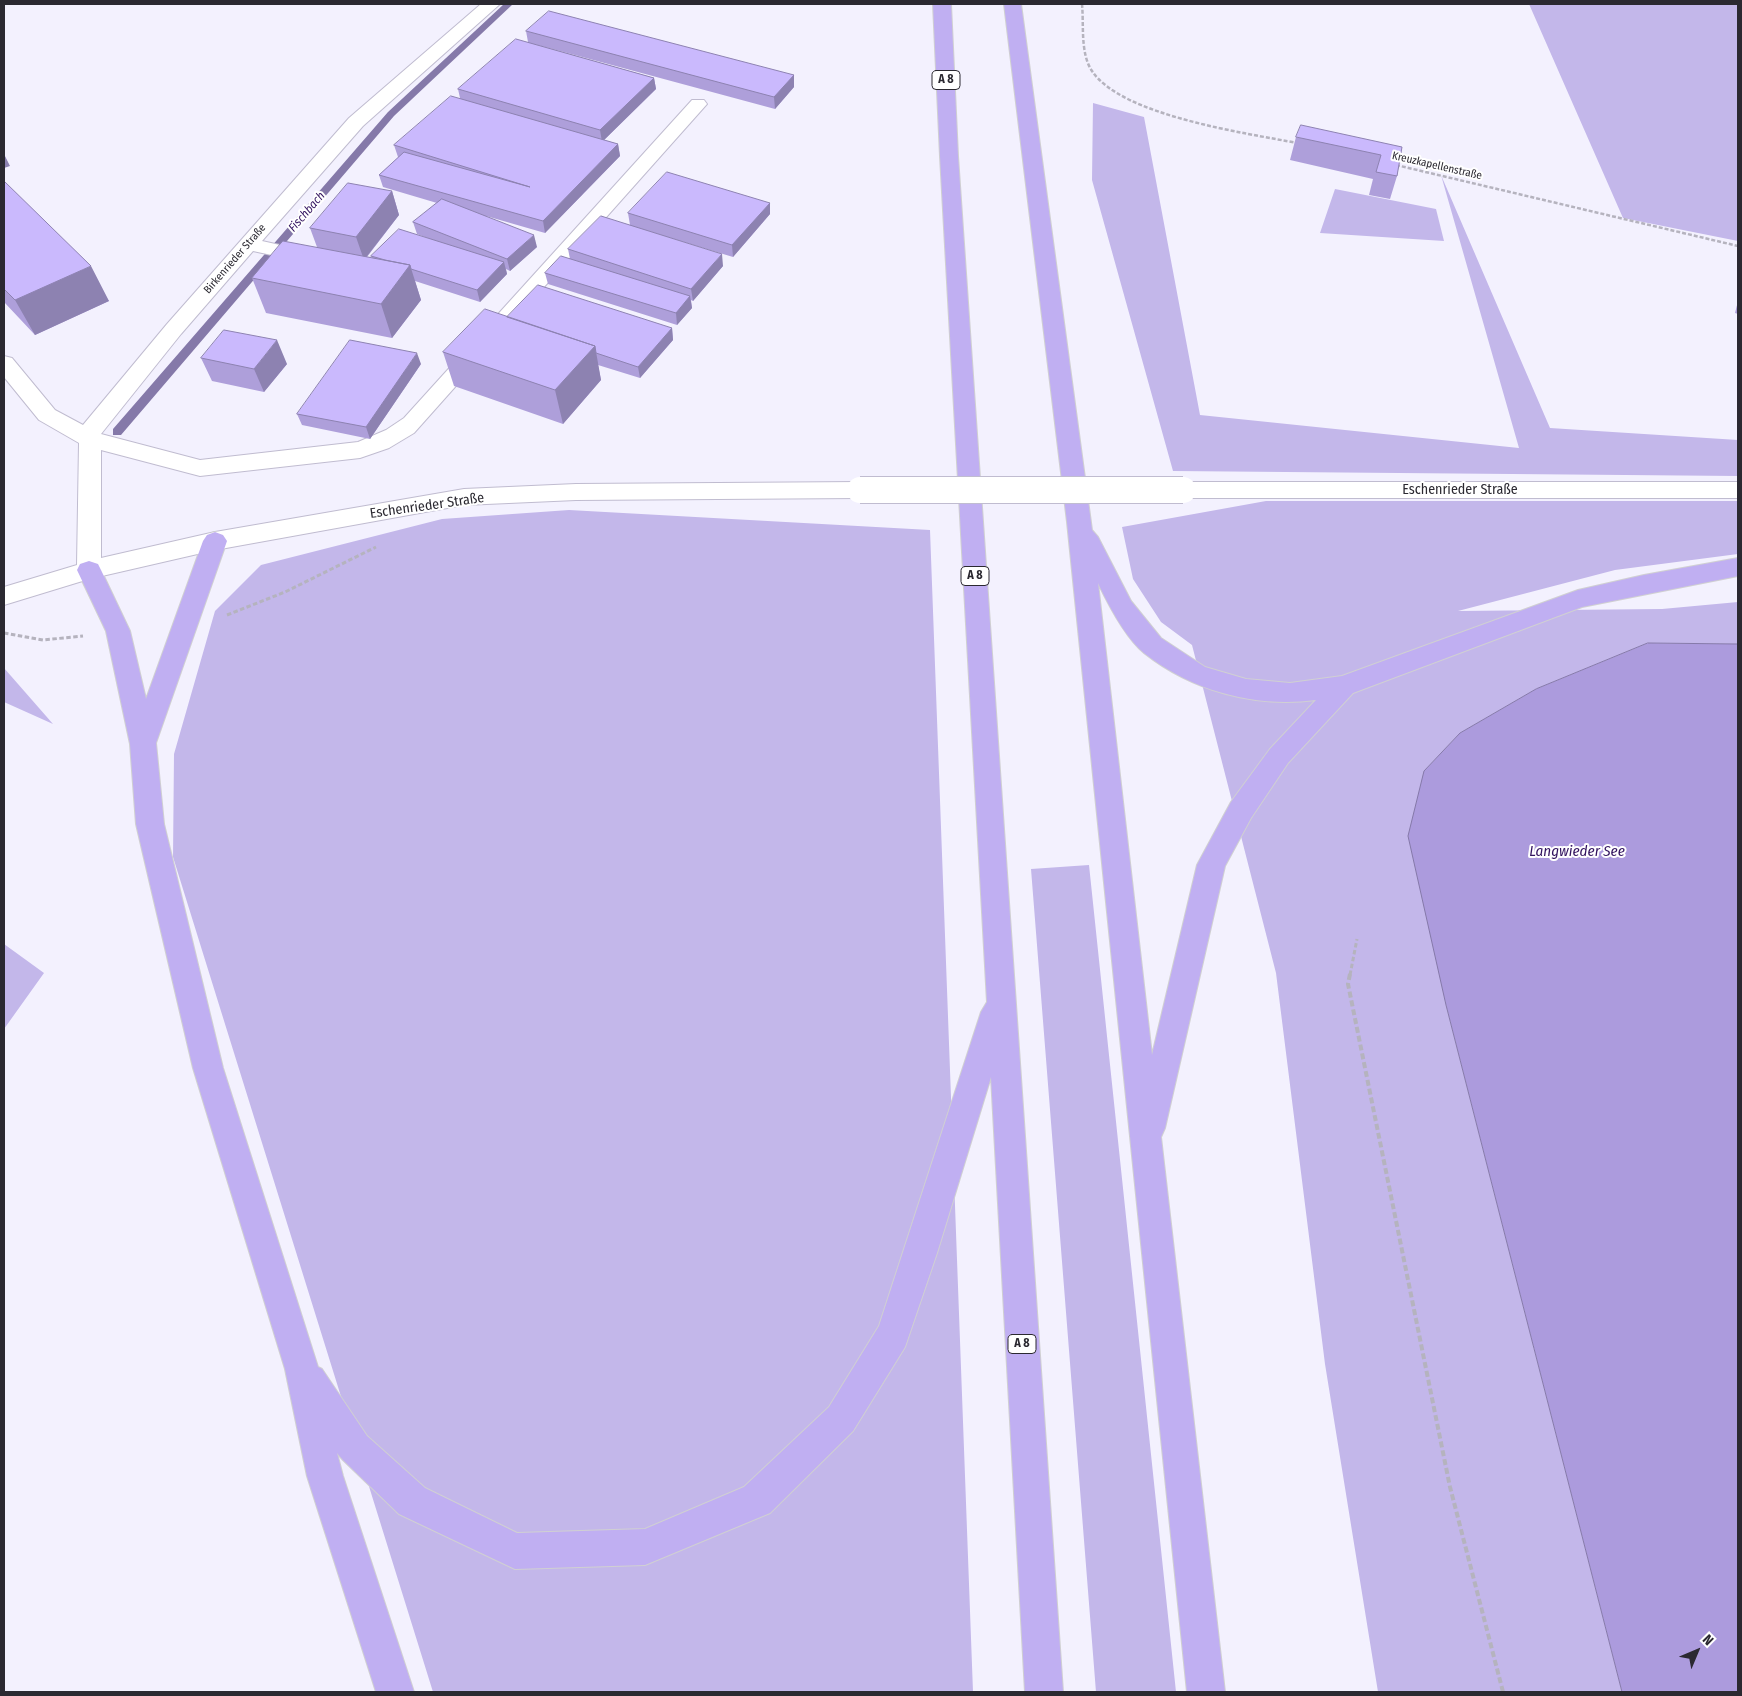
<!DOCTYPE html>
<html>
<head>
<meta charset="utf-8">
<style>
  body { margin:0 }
  #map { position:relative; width:1742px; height:1696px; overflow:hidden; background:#f3f1fe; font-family:"Fira Sans Condensed",sans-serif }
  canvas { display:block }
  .frame { position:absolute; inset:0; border:5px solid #2b2931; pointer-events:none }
  .north { position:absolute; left:1672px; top:1626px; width:50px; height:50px; -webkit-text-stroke:4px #fff; paint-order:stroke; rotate:45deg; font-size:14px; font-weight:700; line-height:20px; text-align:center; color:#2b2931 }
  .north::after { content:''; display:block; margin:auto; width:18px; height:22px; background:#2b2931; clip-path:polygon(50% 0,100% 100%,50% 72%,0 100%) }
</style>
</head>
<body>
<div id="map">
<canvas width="1742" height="1696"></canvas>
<div class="frame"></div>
<div class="north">N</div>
</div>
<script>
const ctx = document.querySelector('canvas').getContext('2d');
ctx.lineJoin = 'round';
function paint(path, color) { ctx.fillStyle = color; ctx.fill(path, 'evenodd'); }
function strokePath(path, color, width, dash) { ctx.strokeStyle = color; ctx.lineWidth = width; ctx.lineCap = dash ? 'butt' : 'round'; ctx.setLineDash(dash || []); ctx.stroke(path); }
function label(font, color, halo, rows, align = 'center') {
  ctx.font = font + ' "Fira Sans Condensed",sans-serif'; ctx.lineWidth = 4; ctx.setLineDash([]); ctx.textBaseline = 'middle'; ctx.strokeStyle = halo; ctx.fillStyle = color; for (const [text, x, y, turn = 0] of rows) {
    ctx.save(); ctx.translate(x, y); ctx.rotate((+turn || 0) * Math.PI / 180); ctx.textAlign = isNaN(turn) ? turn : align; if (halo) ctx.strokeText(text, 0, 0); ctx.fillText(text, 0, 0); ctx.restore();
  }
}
paint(new Path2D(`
  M 1529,4 L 1738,4 L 1738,241 L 1623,218 Z
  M 1093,103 L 1144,117 L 1200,415 L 1519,448 L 1441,175 L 1550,428 L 1738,440 L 1738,476 L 1173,471 L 1092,180 Z
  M 1335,189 L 1436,209 L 1444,241 L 1320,233 Z
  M 1266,501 L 1738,501 L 1738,554 L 1615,570 L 1458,611 L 1662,609 L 1738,602 L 1738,644 L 1648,643 L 1536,689 L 1460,733 L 1424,771 L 1446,1005 L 1622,1692 L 1378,1692 L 1325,1364 L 1276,973 L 1192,645 L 1161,622 L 1133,579 L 1122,527 Z
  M 569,510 L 930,530 L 973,1692 L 433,1692 L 173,857 L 174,754 L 215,611 L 261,565 L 442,519 Z
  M 4,668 L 53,724 L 4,702 Z
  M 1089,865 L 1176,1692 L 1096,1692 L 1031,869 Z
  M 4,944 L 44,973 L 4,1029 Z`), '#c3b7ea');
const water = new Path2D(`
  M 1648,643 L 1738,644 L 1738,1692 L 1622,1692 L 1446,1005 L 1408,836 L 1424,771 L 1460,733 L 1536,689 Z`);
paint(water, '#ac9bdd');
strokePath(water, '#8579a9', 1);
paint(new Path2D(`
  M 504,4 L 513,4 L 394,116 L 121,435 L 113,435 L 113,429 L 388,112 Z`), '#8579a9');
const minor = new Path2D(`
  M 481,4 L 500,4 L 363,126 L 262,241 L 320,254 L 323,258 L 320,262 L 313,264 L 253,251 L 181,334 L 101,434 L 200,460 L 358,442 L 386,430 L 404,418 L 692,100 L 704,100 L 707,104 L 414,433 L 389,448 L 360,458 L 200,476 L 101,450 L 101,558 L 215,532 L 464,489 L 576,484 L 860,482 L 868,484 L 872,490 L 868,496 L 860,498 L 576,500 L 464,505 L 215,550 L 89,579 L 4,605 L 4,587 L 77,565 L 79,443 L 39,420 L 4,377 L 4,356 L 12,358 L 55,410 L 83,425 L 167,324 L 349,118 Z
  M 1183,482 L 1738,482 L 1738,498 L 1183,498 L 1175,496 L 1171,490 L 1175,484 Z`);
const highway = new Path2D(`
  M 933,4 L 951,4 L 958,156 L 1063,1692 L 1025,1692 L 991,1077 L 937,1253 L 905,1347 L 853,1431 L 770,1513 L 645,1565 L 515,1569 L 399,1514 L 343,1460 L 337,1453 L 343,1476 L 414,1692 L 376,1692 L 307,1476 L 285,1369 L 193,1068 L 136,824 L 130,744 L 106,631 L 77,570 L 80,564 L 89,561 L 98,564 L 101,570 L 130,631 L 146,699 L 203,541 L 207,535 L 215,532 L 223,535 L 227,541 L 156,743 L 164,824 L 223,1068 L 318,1367 L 322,1369 L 367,1436 L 425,1488 L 517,1533 L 645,1529 L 744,1487 L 829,1407 L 879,1326 L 981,1012 L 987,1002 L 940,156 Z
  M 1004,4 L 1021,4 L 1092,530 L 1098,537 L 1131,601 L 1161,638 L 1205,667 L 1246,679 L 1290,683 L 1342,676 L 1578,590 L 1644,575 L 1738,558 L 1738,576 L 1582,607 L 1353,693 L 1288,763 L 1251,818 L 1225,866 L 1165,1128 L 1161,1137 L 1225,1692 L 1187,1692 L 1067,522 ZM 1098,583 C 1109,606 1125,637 1144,653 C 1192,691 1255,708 1316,700 L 1270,749 L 1231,802 L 1197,865 L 1152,1055 Z`);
strokePath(minor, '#c0bcd0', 2);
strokePath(highway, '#d0d0d2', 2);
strokePath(new Path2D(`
  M 1082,4 C 1084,25 1080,53 1092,71 C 1122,116 1246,133 1297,143
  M 1396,165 L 1738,246`), '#b5b3be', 2.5, [4, 2]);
strokePath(new Path2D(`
  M 227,615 L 285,592 L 376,547
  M 4,633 L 43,640 L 83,636
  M 1350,975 L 1357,939`), '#b5b3be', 3, [4.5, 2.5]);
strokePath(new Path2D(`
  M 1350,974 L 1348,984 L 1450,1487 L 1503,1692`), '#b5b3be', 4, [6, 3]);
paint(minor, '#fff');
paint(highway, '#c0aff2');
const minorBridge = new Path2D(`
  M 860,490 L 1183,490`);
strokePath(minorBridge, '#c0bcd0', 28, []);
strokePath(minorBridge, '#fff', 26);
paint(new Path2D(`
  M 526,31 L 794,75 L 794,87 L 775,109 L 534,44 L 654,78 L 656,89 L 604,140 L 618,144 L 620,156 L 545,233 L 486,216 L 537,247 L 510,271 L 506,269 L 507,274 L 480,302 L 415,281 L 421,300 L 392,338 L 266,313 L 252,278 L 317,247 L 310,228 L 392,191 L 399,215 L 367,257 L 372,258 L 371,256 L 430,239 L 417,234 L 413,222 L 437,203 L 383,187 L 379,175 L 399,157 L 398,157 L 394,145 L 460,98 L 458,89 L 528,42 Z
  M 1296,137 L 1402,147 L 1397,176 L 1390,199 L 1369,195 L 1373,179 L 1290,160 Z
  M 4,181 L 109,301 L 35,335 L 4,302 Z
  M 770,203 L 770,214 L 733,257 L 644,230 L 723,266 L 693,301 L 691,300 L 692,308 L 677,325 L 548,284 L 545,273 L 570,259 L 568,249 L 630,225 L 628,213 Z
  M 1738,301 L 1738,314 L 1735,313 Z
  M 507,317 L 672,328 L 673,340 L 640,378 L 598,365 L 601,380 L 563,424 L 454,386 L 443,352 Z
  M 201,358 L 287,364 L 264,392 L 212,381 Z
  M 421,364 L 370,439 L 302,425 L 297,414 Z`), '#ae9fda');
paint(new Path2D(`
  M 794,75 L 794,87 L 775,109 L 774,97 Z
  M 654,78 L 656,89 L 602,142 L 600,130 Z
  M 618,144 L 620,156 L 545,233 L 543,221 Z
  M 4,154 L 10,166 L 4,168 Z
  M 392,191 L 399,215 L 364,260 L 356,237 Z
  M 770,203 L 770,214 L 733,257 L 732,245 Z
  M 534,235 L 537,247 L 510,271 L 507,259 Z
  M 722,254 L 723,266 L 693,301 L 691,289 Z
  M 504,262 L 507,274 L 480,302 L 477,290 Z
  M 410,265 L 421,300 L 392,338 L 381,304 Z
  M 91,266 L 109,301 L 35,335 L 15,300 Z
  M 690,296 L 692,308 L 677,325 L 676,313 Z
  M 672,328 L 673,340 L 640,378 L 638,367 Z
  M 277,340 L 287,364 L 264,392 L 254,369 Z
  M 595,346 L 601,380 L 563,424 L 555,390 Z
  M 417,353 L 421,364 L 370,439 L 366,427 Z`), '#8d82b1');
const building = new Path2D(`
  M 549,11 L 794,75 L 774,97 L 526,31 Z
  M 516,39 L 654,78 L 600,130 L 458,89 Z
  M 451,96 L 618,144 L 543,221 L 379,175 L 404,152 L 530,187 L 394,145 Z
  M 1301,125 L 1402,147 L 1397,176 L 1376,172 L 1381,155 L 1296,137 Z
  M 667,172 L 770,203 L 732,245 L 628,213 Z
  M 4,181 L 91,266 L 15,300 L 4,289 Z
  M 348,183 L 392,191 L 356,237 L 310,228 Z
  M 442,199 L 534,235 L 507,259 L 413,222 Z
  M 601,216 L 722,254 L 691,289 L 568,249 Z
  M 399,229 L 504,262 L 477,290 L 411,269 L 410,265 L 385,260 L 371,256 Z
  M 283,241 L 410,265 L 381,304 L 252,278 Z
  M 561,256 L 690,296 L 676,313 L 545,273 Z
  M 538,285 L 672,328 L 638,367 L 596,353 L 595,346 L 507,317 Z
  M 485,309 L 595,346 L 555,390 L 443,352 Z
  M 224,330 L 277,340 L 254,369 L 201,358 Z
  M 350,340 L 417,353 L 366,427 L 297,414 Z`);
paint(building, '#cab9fd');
strokePath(building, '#8d82b1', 1);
label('11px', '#2b2931', '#fff', [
  ["Kreuzkapellenstraße",1437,166,13],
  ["Birkenrieder Straße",235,259,-49]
]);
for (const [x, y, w] of [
  [946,80,28],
  [975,576,28],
  [1022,1344,28]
]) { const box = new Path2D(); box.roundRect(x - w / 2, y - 9.5, w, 19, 4); ctx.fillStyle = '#fff'; ctx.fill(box); strokePath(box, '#2b2931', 1); }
label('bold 12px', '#2b2931', null, [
  ["A 8",946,80],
  ["A 8",975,576],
  ["A 8",1022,1344]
]);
label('italic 12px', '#32135f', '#fff', [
  ["Fischbach",307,212,-49]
]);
label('14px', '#2b2931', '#fff', [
  ["Eschenrieder Straße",1460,490],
  ["Eschenrieder Straße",427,506,-8]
]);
label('italic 15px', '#32135f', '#fff', [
  ["Langwieder See",1577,852]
]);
</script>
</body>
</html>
